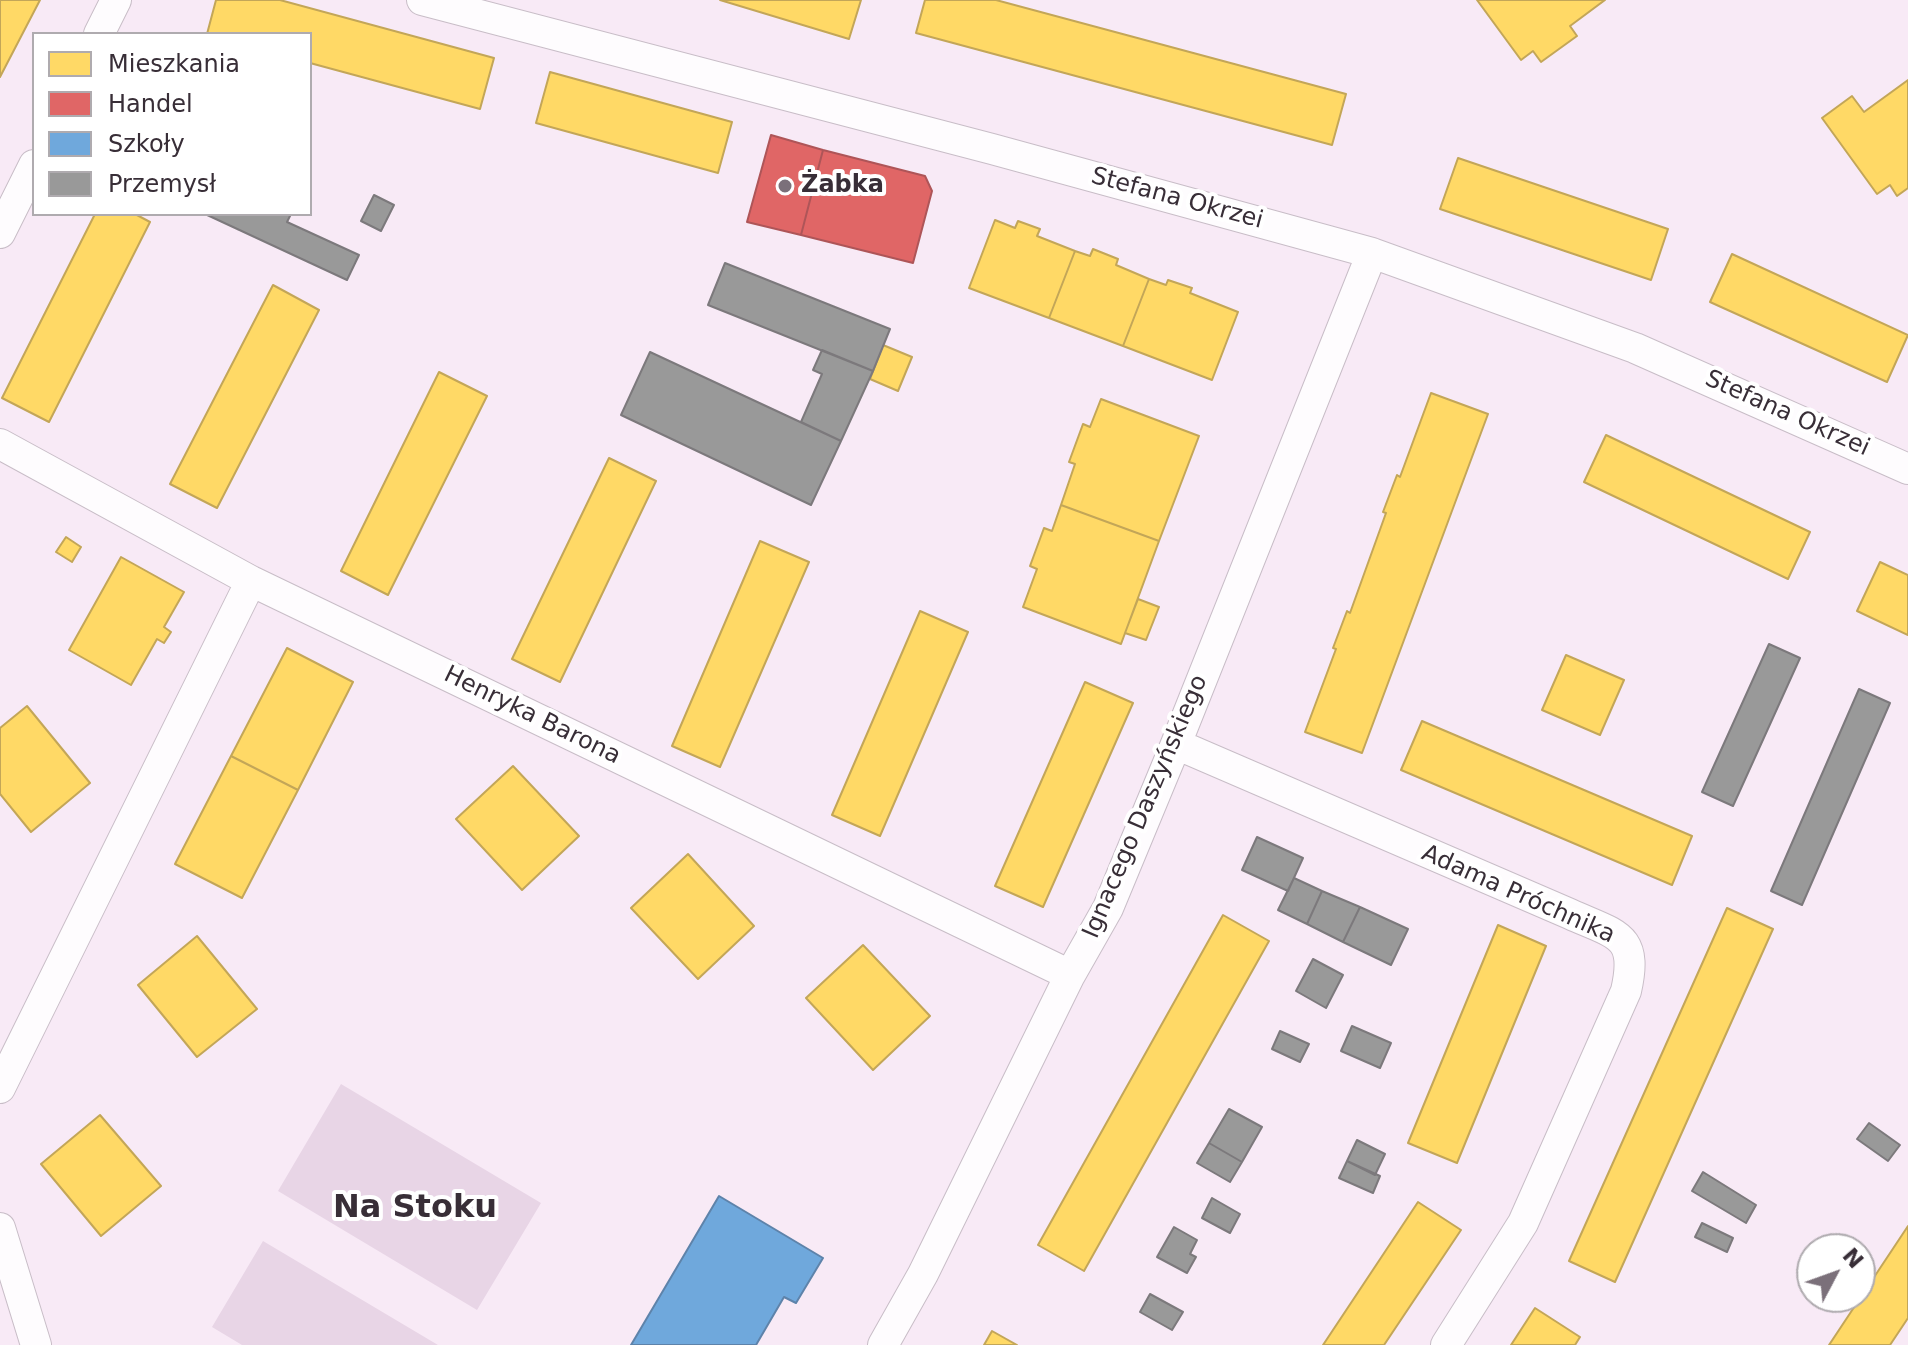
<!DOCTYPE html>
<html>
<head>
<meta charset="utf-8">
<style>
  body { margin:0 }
  #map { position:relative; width:1908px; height:1345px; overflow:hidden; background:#f8eaf6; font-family:"DejaVu Sans",sans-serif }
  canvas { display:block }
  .legend { position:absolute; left:32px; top:32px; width:280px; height:184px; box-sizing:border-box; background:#fff; border:2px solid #afabaf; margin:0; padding:10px 14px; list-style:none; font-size:24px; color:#382e37 }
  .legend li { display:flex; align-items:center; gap:16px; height:40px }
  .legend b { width:40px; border:2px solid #afabaf }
  .north { position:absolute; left:1796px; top:1233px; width:80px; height:80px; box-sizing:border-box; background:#fff; border:2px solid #afabaf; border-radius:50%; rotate:49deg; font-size:22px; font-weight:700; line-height:32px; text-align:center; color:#382e37 }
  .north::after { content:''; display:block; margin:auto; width:28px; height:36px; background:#7b707a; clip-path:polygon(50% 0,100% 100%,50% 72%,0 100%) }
</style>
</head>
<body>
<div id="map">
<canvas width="1908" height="1345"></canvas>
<ul class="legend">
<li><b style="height:22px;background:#ffd966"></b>Mieszkania</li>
<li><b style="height:22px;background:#e06666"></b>Handel</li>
<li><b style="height:22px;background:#6fa8dc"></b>Szkoły</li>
<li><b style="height:22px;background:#999"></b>Przemysł</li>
</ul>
<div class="north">N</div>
</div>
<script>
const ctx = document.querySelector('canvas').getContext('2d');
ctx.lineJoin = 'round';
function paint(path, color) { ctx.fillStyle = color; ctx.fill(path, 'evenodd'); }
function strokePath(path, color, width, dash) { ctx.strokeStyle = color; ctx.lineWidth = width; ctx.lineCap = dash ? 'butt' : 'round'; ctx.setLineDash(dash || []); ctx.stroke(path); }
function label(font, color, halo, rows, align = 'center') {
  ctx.font = font + ' "DejaVu Sans",sans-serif'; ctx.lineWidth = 8; ctx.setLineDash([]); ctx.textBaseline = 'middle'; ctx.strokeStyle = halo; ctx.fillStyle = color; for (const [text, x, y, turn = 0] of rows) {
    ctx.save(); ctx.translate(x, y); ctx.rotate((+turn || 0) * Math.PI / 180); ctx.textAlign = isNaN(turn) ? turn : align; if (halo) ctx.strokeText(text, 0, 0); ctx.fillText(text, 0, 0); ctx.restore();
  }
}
paint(new Path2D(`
  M 341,1084 L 541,1203 L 477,1310 L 278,1191 Z
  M 263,1241 L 438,1345 L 242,1345 L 212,1327 Z`), '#e8d5e6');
const homes = new Path2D(`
  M 0,0 L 40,0 L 0,77 Z
  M 216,0 L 280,0 L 494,58 L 480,109 L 310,63 L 310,34 L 207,34 Z
  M 720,0 L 861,0 L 849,39 Z
  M 925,0 L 996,0 L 1346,94 L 1332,145 L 916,33 Z
  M 1477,0 L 1605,0 L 1570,26 L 1577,36 L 1541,62 L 1533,51 L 1521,60 Z
  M 550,72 L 732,122 L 718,173 L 536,123 Z
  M 1908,80 L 1908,188 L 1897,196 L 1890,185 L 1877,194 L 1822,118 L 1852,96 L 1864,112 Z
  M 1458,158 L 1668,229 L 1651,280 L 1440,209 Z
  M 95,214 L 135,214 L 150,222 L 49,422 L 2,398 Z
  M 995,220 L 1015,228 L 1018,221 L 1040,229 L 1037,236 L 1075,251 L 1049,318 L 969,288 Z
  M 1093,249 L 1118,259 L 1116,265 L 1149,279 L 1123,346 L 1049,318 L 1075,251 L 1090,256 Z
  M 1732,254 L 1908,335 L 1887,382 L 1710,302 Z
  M 1149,279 L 1166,285 L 1168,280 L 1192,288 L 1190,293 L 1238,312 L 1212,380 L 1123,346 Z
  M 273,285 L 319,310 L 217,508 L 170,484 Z
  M 883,345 L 912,357 L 898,391 L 870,379 Z
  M 439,372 L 487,396 L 388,595 L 341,571 Z
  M 1431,393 L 1488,414 L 1362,753 L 1305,732 L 1336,649 L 1333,648 L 1347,611 L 1350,613 L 1386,513 L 1383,512 L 1397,475 L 1400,477 Z
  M 1101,399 L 1199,436 L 1159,541 L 1061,505 L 1075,464 L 1069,462 L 1083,424 L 1090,427 Z
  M 1606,435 L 1810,532 L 1788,579 L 1584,482 Z
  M 609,458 L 656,481 L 560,682 L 512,659 Z
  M 1061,505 L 1159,541 L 1121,644 L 1023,607 L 1037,569 L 1030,566 L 1044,528 L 1052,531 Z
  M 66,537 L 81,547 L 72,562 L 56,552 Z
  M 760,541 L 809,562 L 720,767 L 672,746 Z
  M 121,557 L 184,592 L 164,627 L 171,632 L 164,643 L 157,639 L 131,685 L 69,650 Z
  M 1880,562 L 1908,575 L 1908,635 L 1857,611 Z
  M 1138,599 L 1159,607 L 1146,640 L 1125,633 Z
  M 920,611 L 968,632 L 880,836 L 832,815 Z
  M 287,648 L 353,682 L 298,790 L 231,756 Z
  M 1566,655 L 1624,680 L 1600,735 L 1542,710 Z
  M 1085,682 L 1133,703 L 1043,907 L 995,886 Z
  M 27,706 L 90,783 L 31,832 L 0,794 L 0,728 Z
  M 1422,721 L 1692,836 L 1672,885 L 1401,770 Z
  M 231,756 L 298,790 L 242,898 L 175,864 Z
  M 513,766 L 579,836 L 522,890 L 456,819 Z
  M 688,854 L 754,926 L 698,979 L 631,908 Z
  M 1727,908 L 1773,929 L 1615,1282 L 1569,1261 Z
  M 1223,915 L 1269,941 L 1084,1271 L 1038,1245 Z
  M 1498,925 L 1546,946 L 1457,1163 L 1408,1143 Z
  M 197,936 L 257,1009 L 197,1057 L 138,985 Z
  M 863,945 L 930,1016 L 873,1070 L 806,998 Z
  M 100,1115 L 161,1186 L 101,1236 L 41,1164 Z
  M 1418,1202 L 1461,1230 L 1384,1345 L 1323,1345 Z
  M 1908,1226 L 1908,1318 L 1890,1345 L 1829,1345 Z
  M 1535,1308 L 1580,1337 L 1575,1345 L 1511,1345 Z
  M 992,1331 L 1017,1345 L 984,1345 Z`);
paint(homes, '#ffd966');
strokePath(homes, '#c3a658', 2);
const shops = new Path2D(`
  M 771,135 L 823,150 L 801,235 L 747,222 Z
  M 823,150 L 925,176 L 932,191 L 913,263 L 801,235 Z`);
paint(shops, '#e06666');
strokePath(shops, '#ae5558', 2);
const schools = new Path2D(`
  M 719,1196 L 823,1258 L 796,1303 L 784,1297 L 756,1345 L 631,1345 Z`);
paint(schools, '#6fa8dc');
strokePath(schools, '#5e83aa', 2);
const industry = new Path2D(`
  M 374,195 L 394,205 L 381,231 L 361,221 Z
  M 205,214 L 291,214 L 287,222 L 359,255 L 347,280 Z
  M 725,263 L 890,329 L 873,371 L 708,305 Z
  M 822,350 L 873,371 L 841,441 L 801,422 L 822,374 L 813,370 Z
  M 650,352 L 841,441 L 811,505 L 621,415 Z
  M 1769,644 L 1800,658 L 1733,806 L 1702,792 Z
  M 1859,689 L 1890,703 L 1802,905 L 1771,891 Z
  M 1257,837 L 1303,858 L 1288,891 L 1242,870 Z
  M 1294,878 L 1322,891 L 1307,924 L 1278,910 Z
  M 1322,891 L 1360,907 L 1343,942 L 1307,924 Z
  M 1360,907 L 1408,929 L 1391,965 L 1343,942 Z
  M 1313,959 L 1343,975 L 1326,1008 L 1296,991 Z
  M 1352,1026 L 1391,1043 L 1380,1068 L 1341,1051 Z
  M 1280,1031 L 1309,1044 L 1300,1062 L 1272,1049 Z
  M 1229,1109 L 1262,1127 L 1242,1162 L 1209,1143 Z
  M 1869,1123 L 1900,1145 L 1888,1161 L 1857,1139 Z
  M 1357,1140 L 1385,1154 L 1375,1175 L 1347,1161 Z
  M 1209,1143 L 1242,1162 L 1230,1182 L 1197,1163 Z
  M 1347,1161 L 1380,1176 L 1373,1193 L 1339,1178 Z
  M 1703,1172 L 1756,1205 L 1746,1223 L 1692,1191 Z
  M 1212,1198 L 1240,1214 L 1230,1233 L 1202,1218 Z
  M 1702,1223 L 1733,1238 L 1727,1252 L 1695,1237 Z
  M 1174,1227 L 1197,1240 L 1190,1254 L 1196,1257 L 1187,1273 L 1157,1257 Z
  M 1150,1294 L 1183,1312 L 1172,1330 L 1140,1312 Z`);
paint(industry, '#999');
strokePath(industry, '#7c797c', 2);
const minor = new Path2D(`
  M 422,0 L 992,149 L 1372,253 L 1635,348 L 1908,469
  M 99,34 L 116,0
  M 0,233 L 34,165
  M 0,444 L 251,581 L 1070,975
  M 1176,744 L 1570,914 C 1616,935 1639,934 1626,991 L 1523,1223 L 1446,1345
  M 0,1088 L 251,581
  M 0,1228 L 36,1345
  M 883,1345 L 923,1274 L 1070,975 L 1108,908 L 1176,744 L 1372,253`);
strokePath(minor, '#c8bdc7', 32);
strokePath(minor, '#fefcfe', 30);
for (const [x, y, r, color] of [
  [785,186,8,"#7b707a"]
]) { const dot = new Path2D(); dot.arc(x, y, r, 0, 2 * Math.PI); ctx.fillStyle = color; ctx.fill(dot); strokePath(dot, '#fff', 3); }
label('bold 24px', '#382e37', '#fff', [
  ["Żabka",801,186]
], 'left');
label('24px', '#382e37', '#fff', [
  ["Stefana Okrzei",1177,199,15],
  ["Stefana Okrzei",1787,414,24],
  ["Henryka Barona",532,716,26],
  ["Ignacego Daszyńskiego",1146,807,-67],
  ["Adama Próchnika",1518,895,24]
]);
label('bold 32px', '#382e37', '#fff', [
  ["Na Stoku",415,1209]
]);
</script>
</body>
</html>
